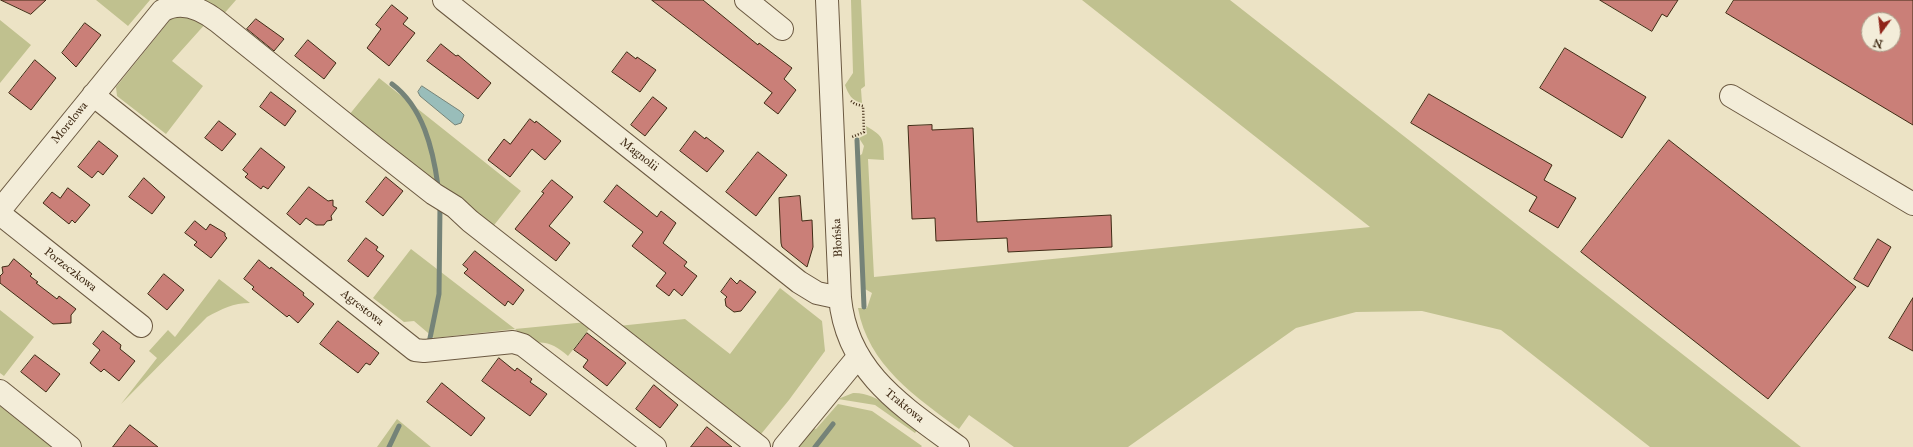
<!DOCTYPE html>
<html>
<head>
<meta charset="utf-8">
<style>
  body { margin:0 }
  #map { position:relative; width:1913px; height:447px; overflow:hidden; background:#ece3c5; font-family:"IM FELL Great Primer",serif }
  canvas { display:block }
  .north { position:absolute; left:1861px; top:12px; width:40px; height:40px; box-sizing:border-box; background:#f3edd9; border:1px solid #ab9f8b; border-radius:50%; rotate:195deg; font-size:11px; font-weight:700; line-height:16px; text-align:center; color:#402b15 }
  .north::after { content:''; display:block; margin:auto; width:14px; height:18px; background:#8f2418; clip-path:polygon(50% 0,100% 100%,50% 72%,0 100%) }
</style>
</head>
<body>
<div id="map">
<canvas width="1913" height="447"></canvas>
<div class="north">N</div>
</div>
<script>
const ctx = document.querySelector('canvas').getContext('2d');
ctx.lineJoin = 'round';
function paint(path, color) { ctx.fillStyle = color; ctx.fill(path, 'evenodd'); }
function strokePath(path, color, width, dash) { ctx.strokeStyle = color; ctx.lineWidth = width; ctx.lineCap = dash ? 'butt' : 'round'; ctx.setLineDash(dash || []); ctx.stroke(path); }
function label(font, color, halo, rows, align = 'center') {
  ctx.font = font + ' "IM FELL Great Primer",serif'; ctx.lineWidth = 3.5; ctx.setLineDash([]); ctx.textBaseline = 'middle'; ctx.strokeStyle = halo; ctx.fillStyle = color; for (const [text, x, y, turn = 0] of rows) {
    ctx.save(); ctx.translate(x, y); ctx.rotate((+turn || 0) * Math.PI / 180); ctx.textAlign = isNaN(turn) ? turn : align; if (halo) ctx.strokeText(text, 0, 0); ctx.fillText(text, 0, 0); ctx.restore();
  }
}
paint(new Path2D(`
  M 96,0 L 150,0 L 128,26 Z
  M 201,0 L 236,0 L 222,16 Z
  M 851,0 L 861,0 L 865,86 L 861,89 L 862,103 C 852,101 848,94 845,85 L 853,73 Z
  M 1082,0 L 1230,0 L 1801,447 L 1650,447 L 1501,330 L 1422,311 L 1356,312 L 1296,328 L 1128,447 L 1014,447 L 969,415 L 959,429 C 916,397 868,365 858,308 L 867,308 L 872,293 L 865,289 L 859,156 L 862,154 L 864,146 L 859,138 L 867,134 L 866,126 C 885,137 883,139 884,160 L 868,159 L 874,277 L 1370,227 Z
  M 190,13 L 207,22 L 172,61 L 203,86 L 166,134 L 117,96 L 116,87 L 174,15 Z
  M 0,20 L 31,45 L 0,83 Z
  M 379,78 L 521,191 L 491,229 L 349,115 Z
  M 411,249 L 515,329 L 587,322 L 593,324 L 568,356 C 557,347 549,341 534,343 L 515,329 L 434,338 L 414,321 L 404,322 L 373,298 Z
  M 219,279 L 250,303 C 233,303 222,309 207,317 L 121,404 L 157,358 L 149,351 L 168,330 L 175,337 Z
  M 780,288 L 822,321 L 825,351 L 789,400 L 757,439 L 609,327 L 685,319 L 730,354 Z
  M 0,310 L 34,337 L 4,376 L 0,373 Z
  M 853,393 C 878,392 900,416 918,429 L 915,433 L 875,405 L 838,399 Z
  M 838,404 L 872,411 L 922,446 L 921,447 L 796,447 L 811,428 L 816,429 Z
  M 0,406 L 52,447 L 0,447 Z
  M 397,419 L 431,447 L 377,447 Z`), '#c0c18f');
const water = new Path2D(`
  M 422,86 L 460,111 L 464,115 L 461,123 L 455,125 L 420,96 L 418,92 Z`);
paint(water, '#99bdba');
strokePath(water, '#758378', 1);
strokePath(new Path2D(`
  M 392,84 C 423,107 433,149 438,186
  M 857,140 L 864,307
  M 429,343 L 439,294 L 440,206
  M 389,447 L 399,426
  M 815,447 L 833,424`), '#758378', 5);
const building = new Path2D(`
  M 1,0 L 46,0 L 31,14 Z
  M 652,0 L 703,0 L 758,45 L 759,43 L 792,68 L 784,79 L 796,90 L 778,114 L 764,103 L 772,93 Z
  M 1600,0 L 1678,0 L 1667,17 L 1662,14 L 1652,31 Z
  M 1734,0 L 1913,0 L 1913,125 L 1726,13 ZM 1869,20 L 1893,20 L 1893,44 L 1869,44 Z
  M 392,5 L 408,18 L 403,24 L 415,33 L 389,66 L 367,48 L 381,29 L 376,25 Z
  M 256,19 L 284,39 L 274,51 L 247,29 Z
  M 85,23 L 101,35 L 76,67 L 62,53 Z
  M 308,40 L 336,63 L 324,79 L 295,56 Z
  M 441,44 L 456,56 L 458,55 L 491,83 L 478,99 L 427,61 Z
  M 1565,48 L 1646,97 L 1622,138 L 1540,88 Z
  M 627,52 L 636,59 L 637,57 L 656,70 L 640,92 L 612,72 Z
  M 35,60 L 56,78 L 31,110 L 9,93 Z
  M 271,92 L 296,111 L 285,126 L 260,107 Z
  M 1429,94 L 1552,165 L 1544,180 L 1576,198 L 1558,228 L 1529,211 L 1537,197 L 1411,123 Z
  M 653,97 L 667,108 L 645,136 L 631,125 Z
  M 530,119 L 535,123 L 536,121 L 561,141 L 545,160 L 532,149 L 510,177 L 488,160 L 504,139 L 510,144 Z
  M 219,121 L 236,134 L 222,151 L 205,138 Z
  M 932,125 L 932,130 L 973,128 L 977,222 L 1111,215 L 1112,247 L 1008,252 L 1007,238 L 936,241 L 935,218 L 912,219 L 908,126 Z
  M 695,131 L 705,139 L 706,137 L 724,151 L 707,172 L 680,151 Z
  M 1669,140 L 1856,287 L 1768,399 L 1581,252 Z
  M 99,141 L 118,156 L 103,175 L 98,171 L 92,178 L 78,167 Z
  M 261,148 L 285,167 L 268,189 L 263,186 L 261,189 L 245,177 L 248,174 L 243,170 Z
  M 758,152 L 787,175 L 756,216 L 726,192 Z
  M 386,177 L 403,191 L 383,216 L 366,202 Z
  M 144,178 L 165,197 L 152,214 L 129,197 Z
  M 552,180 L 573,197 L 549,226 L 570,243 L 556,261 L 515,229 L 544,193 L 542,192 Z
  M 617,185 L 657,217 L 661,211 L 676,223 L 663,243 L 687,262 L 684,266 L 697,276 L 682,296 L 674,289 L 669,296 L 656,286 L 666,273 L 632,246 L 643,232 L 604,202 Z
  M 309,187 L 328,201 L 333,200 L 333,206 L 337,208 L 331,216 L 332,220 L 327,221 L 324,225 L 316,225 L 306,218 L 300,225 L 287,214 Z
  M 68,188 L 90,205 L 75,223 L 72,220 L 69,224 L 43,203 L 52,192 L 60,198 Z
  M 800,196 L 802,221 L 812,220 L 813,247 L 807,267 L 782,247 L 781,243 L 779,198 Z
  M 195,221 L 206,230 L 210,224 L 225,233 L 225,236 L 227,238 L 211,258 L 194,245 L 197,242 L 185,233 Z
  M 366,238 L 378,247 L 376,250 L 384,256 L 368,277 L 348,261 Z
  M 1878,239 L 1891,247 L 1868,287 L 1854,279 Z
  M 475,251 L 524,290 L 513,305 L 508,301 L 505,306 L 464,273 L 468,269 L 463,265 Z
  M 14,259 L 32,274 L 30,276 L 38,282 L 36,283 L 57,299 L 59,296 L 76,309 L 71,315 L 71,323 L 53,324 L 0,283 L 0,276 L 3,273 L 2,267 L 8,266 Z
  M 259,260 L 270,269 L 271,267 L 304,293 L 303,295 L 314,304 L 298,323 L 289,315 L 287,317 L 252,289 L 254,287 L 244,279 Z
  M 164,274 L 184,290 L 167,310 L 148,294 Z
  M 731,278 L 737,284 L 740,280 L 756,292 L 741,311 L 734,312 L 726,306 L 725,299 L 727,297 L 721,292 Z
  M 1913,298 L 1913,351 L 1889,338 Z
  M 338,321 L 379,353 L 370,365 L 366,363 L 358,373 L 320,344 Z
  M 103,331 L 121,345 L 120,349 L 135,361 L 119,381 L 104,369 L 101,372 L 90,363 L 100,350 L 93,344 Z
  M 587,333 L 626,363 L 607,386 L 583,367 L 588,360 L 574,350 Z
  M 35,355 L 60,374 L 46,392 L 21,372 Z
  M 499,358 L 515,371 L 517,368 L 532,379 L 530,382 L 547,394 L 530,416 L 482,381 Z
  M 442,383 L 485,418 L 471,436 L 427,402 Z
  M 654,385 L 678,405 L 660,428 L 636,409 Z
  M 130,425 L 158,447 L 113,447 Z
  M 707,427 L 732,447 L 691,447 Z`);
paint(building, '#ca7f78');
strokePath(building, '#402b15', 1);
const minor = new Path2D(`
  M 444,0 L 799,282 L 817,293 L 840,298
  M 746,0 L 782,29
  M 827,0 L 840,298 C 847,372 902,406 958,447
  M 93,95 L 415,350 L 424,351 L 513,342 L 523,345 L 655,447
  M 1731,96 L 1913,204
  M 0,210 L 162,11 C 180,0 200,8 217,21 L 374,147 L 434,194 L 455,207 L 470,221 L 759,447
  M 0,214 L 141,326
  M 0,391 L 70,447
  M 784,447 L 858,357`);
strokePath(minor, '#6b5941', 24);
strokePath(new Path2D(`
  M 851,101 L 855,104 L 863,106 L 864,132 L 852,137`), '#402b15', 2.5, [1, 2]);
strokePath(minor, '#f3edd9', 22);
label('12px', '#402b15', '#f3edd9', [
  ["Morelowa",70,123,-51],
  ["Magnolii",639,155,38],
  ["Błońska",838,238,-93],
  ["Porzeczkowa",70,270,38],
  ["Agrestowa",362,308,38],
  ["Traktowa",904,406,39]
]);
</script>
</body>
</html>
